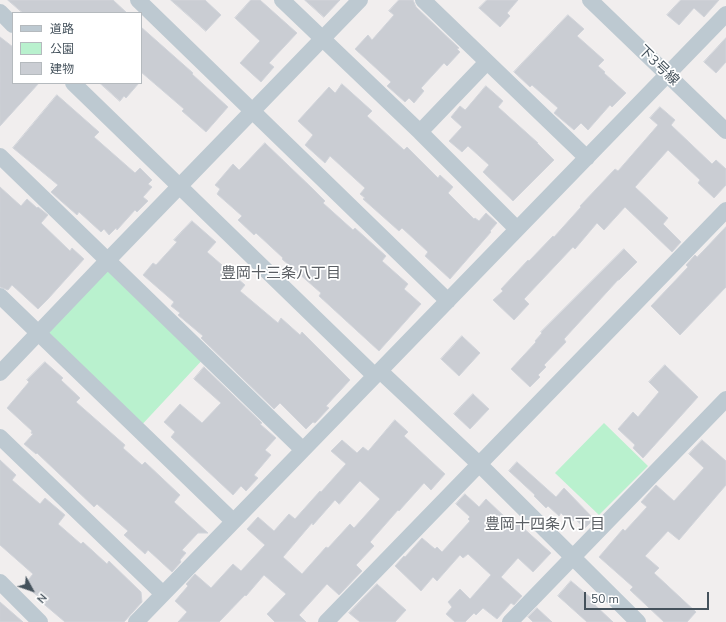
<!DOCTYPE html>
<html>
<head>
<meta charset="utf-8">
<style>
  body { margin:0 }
  #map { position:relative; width:726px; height:622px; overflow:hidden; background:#f1eeee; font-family:"Nunito Sans","Noto Sans JP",sans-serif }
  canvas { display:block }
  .legend { position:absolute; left:12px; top:12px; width:130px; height:72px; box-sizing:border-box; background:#fff; border:1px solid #b5babe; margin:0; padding:5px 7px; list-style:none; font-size:12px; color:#45525c }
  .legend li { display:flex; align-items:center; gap:8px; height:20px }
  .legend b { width:20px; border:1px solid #b5babe }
  .north { position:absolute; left:12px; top:570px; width:40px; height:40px; -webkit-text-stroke:3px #fff; paint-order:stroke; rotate:130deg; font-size:11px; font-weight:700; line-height:16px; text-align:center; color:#45525c }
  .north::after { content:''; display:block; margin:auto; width:14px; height:18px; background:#45525c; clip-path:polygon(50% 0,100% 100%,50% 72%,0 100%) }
  .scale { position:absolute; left:584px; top:592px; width:125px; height:18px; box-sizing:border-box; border:2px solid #45525c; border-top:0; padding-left:5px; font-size:12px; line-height:14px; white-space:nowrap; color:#45525c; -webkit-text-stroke:3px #fff; paint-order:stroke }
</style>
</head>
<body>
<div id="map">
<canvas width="726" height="622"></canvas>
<ul class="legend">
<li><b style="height:5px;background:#bdc9d1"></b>道路</li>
<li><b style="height:11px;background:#b9f1ce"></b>公園</li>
<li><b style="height:11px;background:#cacdd3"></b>建物</li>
</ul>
<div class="north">N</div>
<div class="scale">50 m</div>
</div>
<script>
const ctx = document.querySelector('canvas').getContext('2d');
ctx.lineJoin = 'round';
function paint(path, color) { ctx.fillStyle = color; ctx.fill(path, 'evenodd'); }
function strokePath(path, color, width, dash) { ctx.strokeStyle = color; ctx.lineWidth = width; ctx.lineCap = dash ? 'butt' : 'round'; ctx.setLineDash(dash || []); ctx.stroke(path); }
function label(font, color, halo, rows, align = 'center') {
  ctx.font = font + ' "Nunito Sans","Noto Sans JP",sans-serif'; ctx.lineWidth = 3.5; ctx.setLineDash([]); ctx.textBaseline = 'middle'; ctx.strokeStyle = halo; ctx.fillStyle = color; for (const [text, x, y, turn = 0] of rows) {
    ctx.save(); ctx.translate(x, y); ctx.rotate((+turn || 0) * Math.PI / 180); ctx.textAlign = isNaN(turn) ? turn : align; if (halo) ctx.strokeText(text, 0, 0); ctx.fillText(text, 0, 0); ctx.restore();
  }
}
paint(new Path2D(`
  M 107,261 L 206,356 L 137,430 L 38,333 Z
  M 604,423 L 648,466 L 599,515 L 555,473 Z`), '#b9f1ce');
const building = new Path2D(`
  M 8,0 L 113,0 L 127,13 L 23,13 Z
  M 171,0 L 205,0 L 221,15 L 206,31 Z
  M 251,0 L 260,0 L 297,33 L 269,63 L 274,67 L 261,82 L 240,63 L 260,41 L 235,18 Z
  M 305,0 L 340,0 L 324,17 Z
  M 399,0 L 413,0 L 416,7 L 459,48 L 457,49 L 460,52 L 447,66 L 444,63 L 421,88 L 424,91 L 414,103 L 409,98 L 405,102 L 387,86 L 391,82 L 355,49 L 368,35 L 372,40 L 394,15 L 389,11 Z
  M 487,0 L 518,0 L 507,13 L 510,16 L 500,27 L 479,8 Z
  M 681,0 L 719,0 L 704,17 L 694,8 L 679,25 L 667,15 Z
  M 568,15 L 584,29 L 577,36 L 604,60 L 598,66 L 605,72 L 604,73 L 626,93 L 612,107 L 610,105 L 588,130 L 581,123 L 574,130 L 554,113 L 558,108 L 532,85 L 530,87 L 514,72 Z
  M 141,27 L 193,73 L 192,74 L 228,107 L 206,132 L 182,111 L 184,109 L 141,72 Z
  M 0,37 L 13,47 L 13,83 L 39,83 L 0,126 Z
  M 726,38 L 726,62 L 716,73 L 704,62 Z
  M 100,83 L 139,83 L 126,98 L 124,96 L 120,101 Z
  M 342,84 L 372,111 L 367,116 L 404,150 L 407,147 L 438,178 L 440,175 L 453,187 L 448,193 L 474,219 L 475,218 L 479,221 L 486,213 L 497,223 L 490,231 L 491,232 L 450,279 L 425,256 L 428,252 L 402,228 L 399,231 L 363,199 L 365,198 L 360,194 L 365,188 L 330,156 L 325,163 L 305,145 L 313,135 L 298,121 L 329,87 L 335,93 Z
  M 486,86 L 503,101 L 498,107 L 538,143 L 537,143 L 554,160 L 513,201 L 483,172 L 489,165 L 468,146 L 462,152 L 449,141 L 462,127 L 451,117 L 460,106 L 465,110 Z
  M 57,95 L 99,132 L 94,137 L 135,173 L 140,168 L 152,180 L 148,184 L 152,187 L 143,197 L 148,201 L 137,212 L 135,210 L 117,230 L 116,228 L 109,235 L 104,229 L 101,232 L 79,212 L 77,215 L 61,201 L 51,192 L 58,185 L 13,148 Z
  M 660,107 L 675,120 L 671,125 L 712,164 L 716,160 L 726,169 L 726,185 L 714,198 L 698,183 L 700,180 L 668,150 L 635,187 L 668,218 L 663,224 L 681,242 L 672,252 L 625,207 L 604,230 L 597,223 L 575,249 L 573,247 L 524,299 L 529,304 L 514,320 L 493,300 L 503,291 L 501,289 L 528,260 L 529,261 L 553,236 L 554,237 L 581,207 L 580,206 L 615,169 L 618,171 L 658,125 L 650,118 Z
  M 265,143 L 312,188 L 325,201 L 323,203 L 353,230 L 355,228 L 386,256 L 382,261 L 408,284 L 404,289 L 421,304 L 379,351 L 319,296 L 321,293 L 282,259 L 283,258 L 256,233 L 254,235 L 238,220 L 242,216 L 217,194 L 220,189 L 215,185 L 233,164 L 239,170 Z
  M 0,187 L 21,206 L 27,199 L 37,208 L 38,207 L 48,215 L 41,223 L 70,251 L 72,248 L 84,259 L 48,299 L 38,309 L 12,285 L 8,290 L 0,287 Z
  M 192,221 L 216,242 L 207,252 L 245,285 L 240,291 L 278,323 L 281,318 L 300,335 L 302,332 L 350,380 L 326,406 L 329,408 L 315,423 L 313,422 L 306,429 L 280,403 L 274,409 L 201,338 L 203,336 L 178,315 L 180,313 L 171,306 L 174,302 L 143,275 L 153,263 L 156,265 L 177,242 L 174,240 Z
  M 726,227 L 726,287 L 680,335 L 651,306 L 688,267 L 686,265 L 695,255 L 697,257 Z
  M 624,249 L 637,262 L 619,280 L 618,280 L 564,339 L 566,342 L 544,365 L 546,367 L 538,375 L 540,377 L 530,387 L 511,369 L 536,342 L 535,341 L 542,333 L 541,332 Z
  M 462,336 L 480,353 L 459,376 L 441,359 Z
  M 45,362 L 63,378 L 61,380 L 80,398 L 76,402 L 125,445 L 123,448 L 142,465 L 145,462 L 180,495 L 174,502 L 208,533 L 198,533 L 182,550 L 186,553 L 180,560 L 181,562 L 172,572 L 148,550 L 145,554 L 124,535 L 128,531 L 97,504 L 94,507 L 37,453 L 36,454 L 24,444 L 33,434 L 31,433 L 32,431 L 7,408 L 29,382 L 27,380 Z
  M 665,365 L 698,397 L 643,458 L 633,448 L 635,445 L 618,429 L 633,412 L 638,417 L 659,392 L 649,382 Z
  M 204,367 L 262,423 L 260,424 L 276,438 L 265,450 L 271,455 L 254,475 L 258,478 L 246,491 L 241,486 L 233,495 L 171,437 L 175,432 L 164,422 L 180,404 L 202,423 L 221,403 L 194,379 Z
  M 473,394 L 489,409 L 470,429 L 454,414 Z
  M 395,420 L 408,432 L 404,436 L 445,474 L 431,490 L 424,483 L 399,511 L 398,510 L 370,542 L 374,546 L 356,565 L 362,571 L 339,595 L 327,584 L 299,615 L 306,622 L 275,622 L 267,614 L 286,594 L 264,575 L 246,596 L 245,595 L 219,622 L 178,622 L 187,612 L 175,601 L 188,586 L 186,584 L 195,574 L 211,588 L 233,564 L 241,571 L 265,545 L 247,529 L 258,517 L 274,531 L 289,514 L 295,519 L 320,491 L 321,492 L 346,464 L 331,451 L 342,440 L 357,453 L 363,447 L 368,451 ZM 360,481 L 380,499 L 354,528 L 350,524 L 328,548 L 326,547 L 302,574 L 283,557 L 312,523 L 313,525 L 335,500 L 339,504 Z
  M 702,440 L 726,461 L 726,485 L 679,540 L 668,531 L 645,556 L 659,568 L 654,573 L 696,612 L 687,622 L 664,622 L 630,590 L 633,587 L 599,557 L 623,529 L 625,531 L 647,507 L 641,502 L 656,485 L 674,501 L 704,468 L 689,454 Z
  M 0,460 L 16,475 L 12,480 L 40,504 L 45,498 L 65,515 L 58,524 L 81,544 L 83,542 L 107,564 L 109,561 L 141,592 L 142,602 L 124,622 L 65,622 L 39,600 L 40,598 L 24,585 L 33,574 L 0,545 Z
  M 517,462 L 556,497 L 564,488 L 594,519 L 585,528 L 575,519 L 571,523 L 561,513 L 559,516 L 548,506 L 546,508 L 534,496 L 535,495 L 509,471 Z
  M 465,494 L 479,507 L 486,499 L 507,519 L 510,516 L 551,553 L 533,572 L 518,558 L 501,577 L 522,596 L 514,605 L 511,603 L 497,619 L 483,608 L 476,615 L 474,613 L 465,622 L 455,622 L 446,614 L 452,607 L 448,602 L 460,589 L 470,599 L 491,575 L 468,554 L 463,558 L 460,555 L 437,581 L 433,577 L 421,591 L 395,566 L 404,556 L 405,557 L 422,538 L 435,549 L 437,547 L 442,552 L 470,521 L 468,519 L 470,517 L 456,504 Z
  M 571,581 L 597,603 L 595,605 L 613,622 L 587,622 L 558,596 Z
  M 377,584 L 406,610 L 395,622 L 360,622 L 349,613 Z
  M 0,602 L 23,622 L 0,622 Z
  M 537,608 L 552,622 L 533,622 L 528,617 Z`);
paint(building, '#cacdd3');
strokePath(building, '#d1d4da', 1);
strokePath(new Path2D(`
  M 138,0 L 448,301
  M 282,0 L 420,132 L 517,229
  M 423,0 L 587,158
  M 590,0 L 726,131
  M 0,12 L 13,25
  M 73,83 L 375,376
  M 420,132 L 487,62
  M 0,156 L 303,450
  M 0,296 L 233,521
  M 380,371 L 479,464 L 638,622
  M 0,373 L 107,261 L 360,0
  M 0,437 L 163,594
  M 0,582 L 40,622
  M 136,622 L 726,14
  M 326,622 L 726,210
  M 510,622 L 726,399`), '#bdc9d1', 16);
label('14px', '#45525c', '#fff', [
  ["下3号線",658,66,44]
]);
label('15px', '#5a5e63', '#fff', [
  ["豊岡十三条八丁目",281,274],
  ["豊岡十四条八丁目",545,525]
]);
</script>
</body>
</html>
